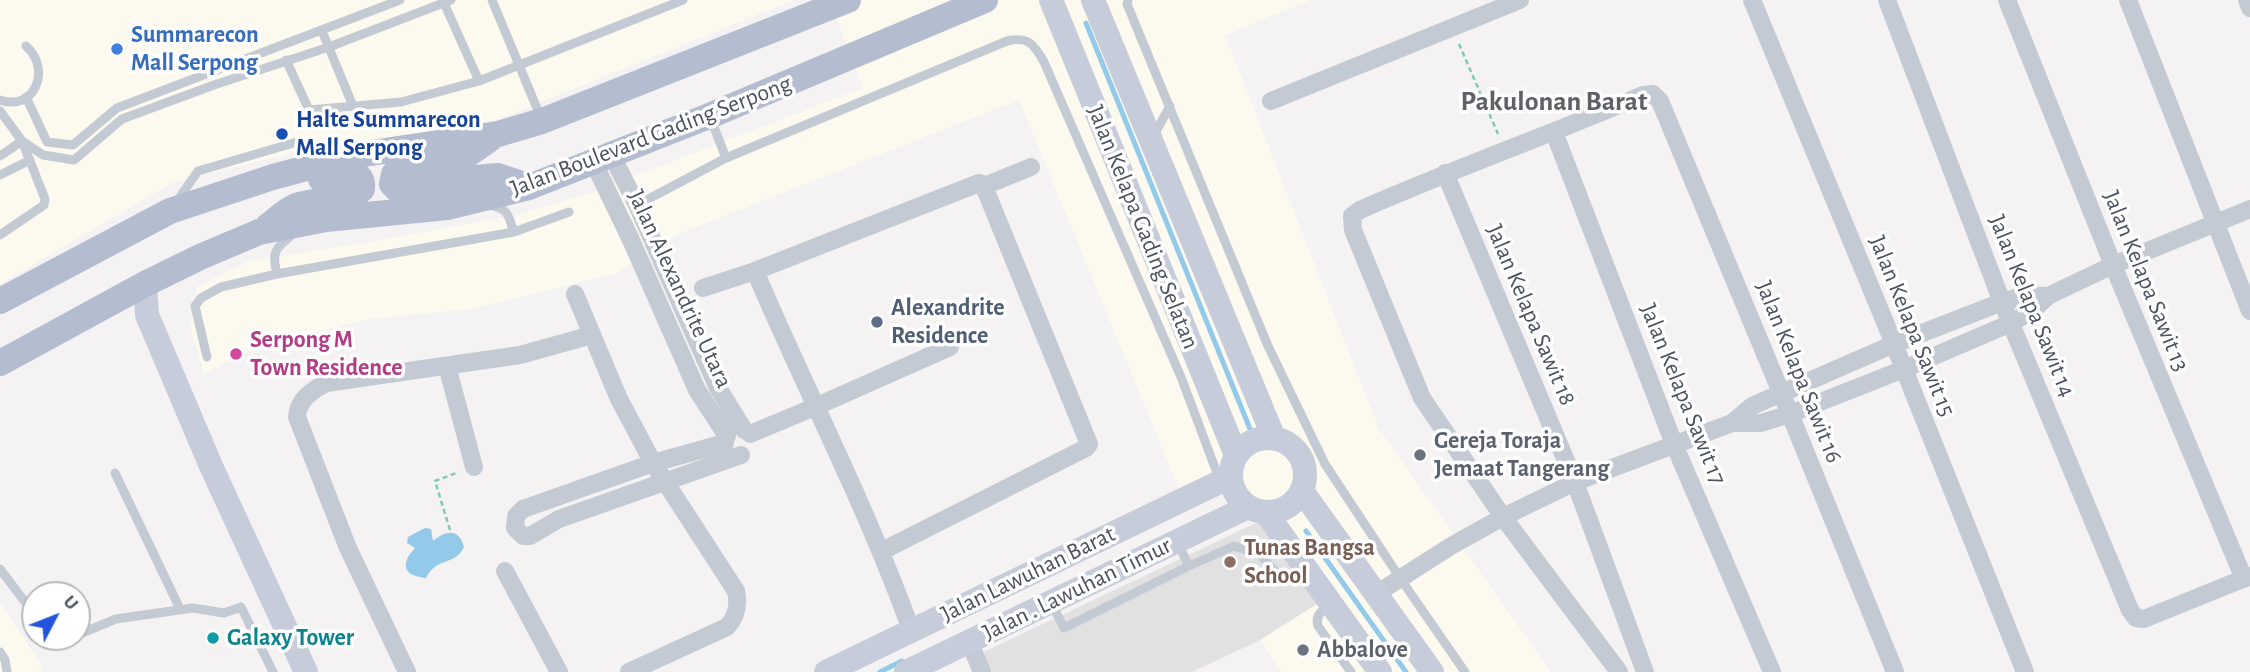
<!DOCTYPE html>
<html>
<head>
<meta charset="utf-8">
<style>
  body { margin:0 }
  #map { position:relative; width:2250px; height:672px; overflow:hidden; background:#f4f2f2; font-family:"Alegreya Sans",sans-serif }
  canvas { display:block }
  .north { position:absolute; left:21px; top:581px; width:70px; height:70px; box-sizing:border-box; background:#fff; border:2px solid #b7babf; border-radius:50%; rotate:48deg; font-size:19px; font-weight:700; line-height:28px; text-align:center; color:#4a525f }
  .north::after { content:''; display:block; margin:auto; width:24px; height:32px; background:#2254de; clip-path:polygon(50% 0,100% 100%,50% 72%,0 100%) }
</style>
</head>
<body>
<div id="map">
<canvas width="2250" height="672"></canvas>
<div class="north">U</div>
</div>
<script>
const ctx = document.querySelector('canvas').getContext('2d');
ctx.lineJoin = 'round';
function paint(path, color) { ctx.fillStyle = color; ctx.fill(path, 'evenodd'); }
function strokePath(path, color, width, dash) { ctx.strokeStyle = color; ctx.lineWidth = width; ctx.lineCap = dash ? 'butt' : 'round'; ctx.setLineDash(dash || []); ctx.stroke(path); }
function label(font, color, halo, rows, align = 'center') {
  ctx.font = font + ' "Alegreya Sans",sans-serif'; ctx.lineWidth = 7; ctx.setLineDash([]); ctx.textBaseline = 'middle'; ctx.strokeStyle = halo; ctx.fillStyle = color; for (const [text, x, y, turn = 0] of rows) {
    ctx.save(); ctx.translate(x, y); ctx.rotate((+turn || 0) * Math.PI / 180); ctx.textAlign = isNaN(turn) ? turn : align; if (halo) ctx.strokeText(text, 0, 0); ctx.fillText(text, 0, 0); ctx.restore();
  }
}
paint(new Path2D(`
  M 0,0 L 794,0 L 502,118 L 421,137 L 315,147 L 172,183 L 0,284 Z
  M 829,0 L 1311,0 L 1225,35 L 1379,429 L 1551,672 L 1282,672 L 1260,640 L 1318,604 L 1258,522 L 1231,463 L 1179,489 L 1019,100 L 676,235 L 615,274 L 472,309 L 369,319 L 265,344 L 204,374 L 190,326 L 198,286 L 249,261 L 364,243 L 517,215 L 587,194 L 863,88 Z
  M 0,602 L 43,667 L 37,672 L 0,672 Z`), '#fcfaee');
paint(new Path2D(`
  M 1258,522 L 1318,603 L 1260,640 L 1192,672 L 979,672 L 971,658 Z`), '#e2e1e1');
paint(new Path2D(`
  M 425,528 L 431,529 L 433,541 C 446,530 459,528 464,547 C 454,567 437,556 426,578 C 403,576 400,564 415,548 L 407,543 L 408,537 Z`), '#93c9e9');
strokePath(new Path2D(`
  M 1086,23 L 1250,429
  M 1306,531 L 1406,672
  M 880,672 L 902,661`), '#93c9e9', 5);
strokePath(new Path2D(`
  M 1459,44 L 1498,134
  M 450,530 L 435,481 L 459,472`), '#7dccb2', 2.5, [5, 3.5]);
strokePath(new Path2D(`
  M 492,0 L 541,118
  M 1128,0 L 1127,4 L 1268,346 L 1325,464 L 1400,578 L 1465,672
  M 444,3 L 479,81 L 683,0
  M 322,31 L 353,106
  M 286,60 L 309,110 L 401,102 L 479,81
  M 26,97 L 47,142 L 73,145 L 117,108 L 400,0
  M 0,100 C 35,112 52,69 26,46
  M 0,111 L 22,141 L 45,199 L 44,205 L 0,235
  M 710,117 L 726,158
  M 1154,135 L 1170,106
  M 0,156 L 22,141 L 43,155 L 74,160 L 122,119 L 214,85 L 329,47 L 451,0
  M 0,175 L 30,160
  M 177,201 L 198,171 L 297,142 L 334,152
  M 490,205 C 509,209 508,215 514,232
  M 637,205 L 726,158 L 1007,41 C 1028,36 1034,44 1044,62 L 1181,377 L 1220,481
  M 277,274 C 271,250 276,248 294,233
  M 207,357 L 195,306 L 201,298 L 221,287 L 277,274 L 514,232 L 569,212
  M 115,473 L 180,609
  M 1178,544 L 1189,566 L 1234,546 L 1259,554 L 1278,574 L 1291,575 L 1303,567
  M 0,569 L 35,615
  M 1052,604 L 1064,628 L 1189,566
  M 1330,606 C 1321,610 1315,616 1318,626 L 1351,672
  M 77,635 L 116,619 L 193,608 L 224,613 L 241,607 L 273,672
  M 54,637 L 59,642 L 73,637
  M 0,652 L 5,660 L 7,672`), '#c4cad3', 9);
strokePath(new Path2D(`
  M 1752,0 L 1894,344 L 2025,672
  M 1887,0 L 2002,302 L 2130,610 L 2136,618 L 2144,619 L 2250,576
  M 2007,0 L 2113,265 L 2244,579
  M 2128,0 L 2250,311
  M 2247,0 L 2250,8
  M 1271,101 L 1520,0
  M 1554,132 L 1674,444 L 1772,672
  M 611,154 L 637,205 L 718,388 L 744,430
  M 593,161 L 631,240 L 697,390 L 727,436
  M 1445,173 L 1575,482 L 1645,672
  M 984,186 L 1031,167
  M 755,271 C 806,391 867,507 911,630
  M 703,288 L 755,271 L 979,183 L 983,184 L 1089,444 L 1086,448 L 882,551
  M 575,294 L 619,399 L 634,427 L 653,463 L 736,591 C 739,605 737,616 727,627 L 629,672
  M 447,366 L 474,467
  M 1732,423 L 1752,406 L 1894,344 L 2002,302 L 2026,295 L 2048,296
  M 750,434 L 817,406 L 950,347
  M 725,443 L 653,463 L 523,509 L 516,516 L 515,528 L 523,536 L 530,536 L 559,519 L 741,455
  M 505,571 L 559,672
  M 1376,594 L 1451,546 L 1503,517 L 1575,482 L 1732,423 L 1761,423 L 1790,414 L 1904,369 L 2011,323 L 2032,311 L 2048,296 L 2113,265 L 2250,209
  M 969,641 L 982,672
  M 407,672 L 348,548 L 297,417 C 298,400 311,391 326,383 L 520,355 L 592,335
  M 1619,672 L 1503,517 L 1422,398 L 1353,230 L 1352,216 L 1360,210 C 1453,169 1549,135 1643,95 L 1653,94 L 1660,101 L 1790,414 L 1895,672`), '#c4cad3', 18);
strokePath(new Path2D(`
  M 1051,0 L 1236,455
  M 1093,0 L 1274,438
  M 145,284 L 147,315 L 211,466 L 306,672
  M1231 475a37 37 0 1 1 74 0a37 37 0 1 1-74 0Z
  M 1302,491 L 1432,672
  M 1266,513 L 1380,672
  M 826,672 L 1230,477
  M 906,672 L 1248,507`), '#c6ccd9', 24);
strokePath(new Path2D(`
  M 490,139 C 473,151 458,163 437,168 C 422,171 407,166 394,174 L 392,184 C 399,192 404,194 414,193 L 475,178 L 498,176 L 528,186
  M 268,226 C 277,219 286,210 296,206 C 315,199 349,202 362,189 C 365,165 334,174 321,179
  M 0,301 L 170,211 L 273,177 L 351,156 L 498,134 L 542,121 L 848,0
  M 0,363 L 145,284 L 200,257 L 259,232 L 326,219 L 447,207 L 529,187 L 709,116 L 985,0`), '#b3bdcf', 26);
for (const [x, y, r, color] of [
  [117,49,7,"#3f7fe0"],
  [282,134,7,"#1a4fb4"],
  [877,322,7,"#5c6f8a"],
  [236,354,7,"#d1479c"],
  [1420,455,7,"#6b7280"],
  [1230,562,7,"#8d6e63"],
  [213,638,7,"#0f9aa8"],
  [1303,650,7,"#6b7280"]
]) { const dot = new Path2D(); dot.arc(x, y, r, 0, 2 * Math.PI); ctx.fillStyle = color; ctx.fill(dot); strokePath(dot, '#fff', 2.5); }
label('bold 24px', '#366cbe', '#fff', [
  ["Summarecon",131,35],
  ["Mall Serpong",131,63]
], 'left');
label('bold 24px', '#164399', '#fff', [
  ["Halte Summarecon",296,120],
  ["Mall Serpong",296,148]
], 'left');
label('24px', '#4a525f', '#fff', [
  ["Jalan Boulevard Gading Serpong",651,136,-21],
  ["Jalan Kelapa Gading Selatan",1143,227,68],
  ["Jalan Kelapa Sawit 13",2146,281,68],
  ["Jalan Alexandrite Utara",680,289,65],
  ["Jalan Kelapa Sawit 14",2032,306,68],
  ["Jalan Kelapa Sawit 18",1531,315,67],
  ["Jalan Kelapa Sawit 15",1912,326,68],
  ["Jalan Kelapa Sawit 16",1799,372,68],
  ["Jalan Kelapa Sawit 17",1683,394,68],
  ["Jalan Lawuhan Barat",1028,574,-26],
  ["Jalan . Lawuhan Timur",1077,589,-26]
]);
label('bold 24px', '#4e5e75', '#fff', [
  ["Alexandrite",891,308],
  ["Residence",891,336]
], 'left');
label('bold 24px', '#b23c85', '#fff', [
  ["Serpong M",250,340],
  ["Town Residence",250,368]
], 'left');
label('bold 24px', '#5b616d', '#fff', [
  ["Gereja Toraja",1434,441],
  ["Jemaat Tangerang",1434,469],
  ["Abbalove",1317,650]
], 'left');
label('bold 24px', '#785e54', '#fff', [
  ["Tunas Bangsa",1244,548],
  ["School",1244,576]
], 'left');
label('bold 24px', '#0d838f', '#fff', [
  ["Galaxy Tower",227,638]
], 'left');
label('bold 28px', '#5f6167', '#fff', [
  ["Pakulonan Barat",1554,102]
]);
</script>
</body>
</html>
